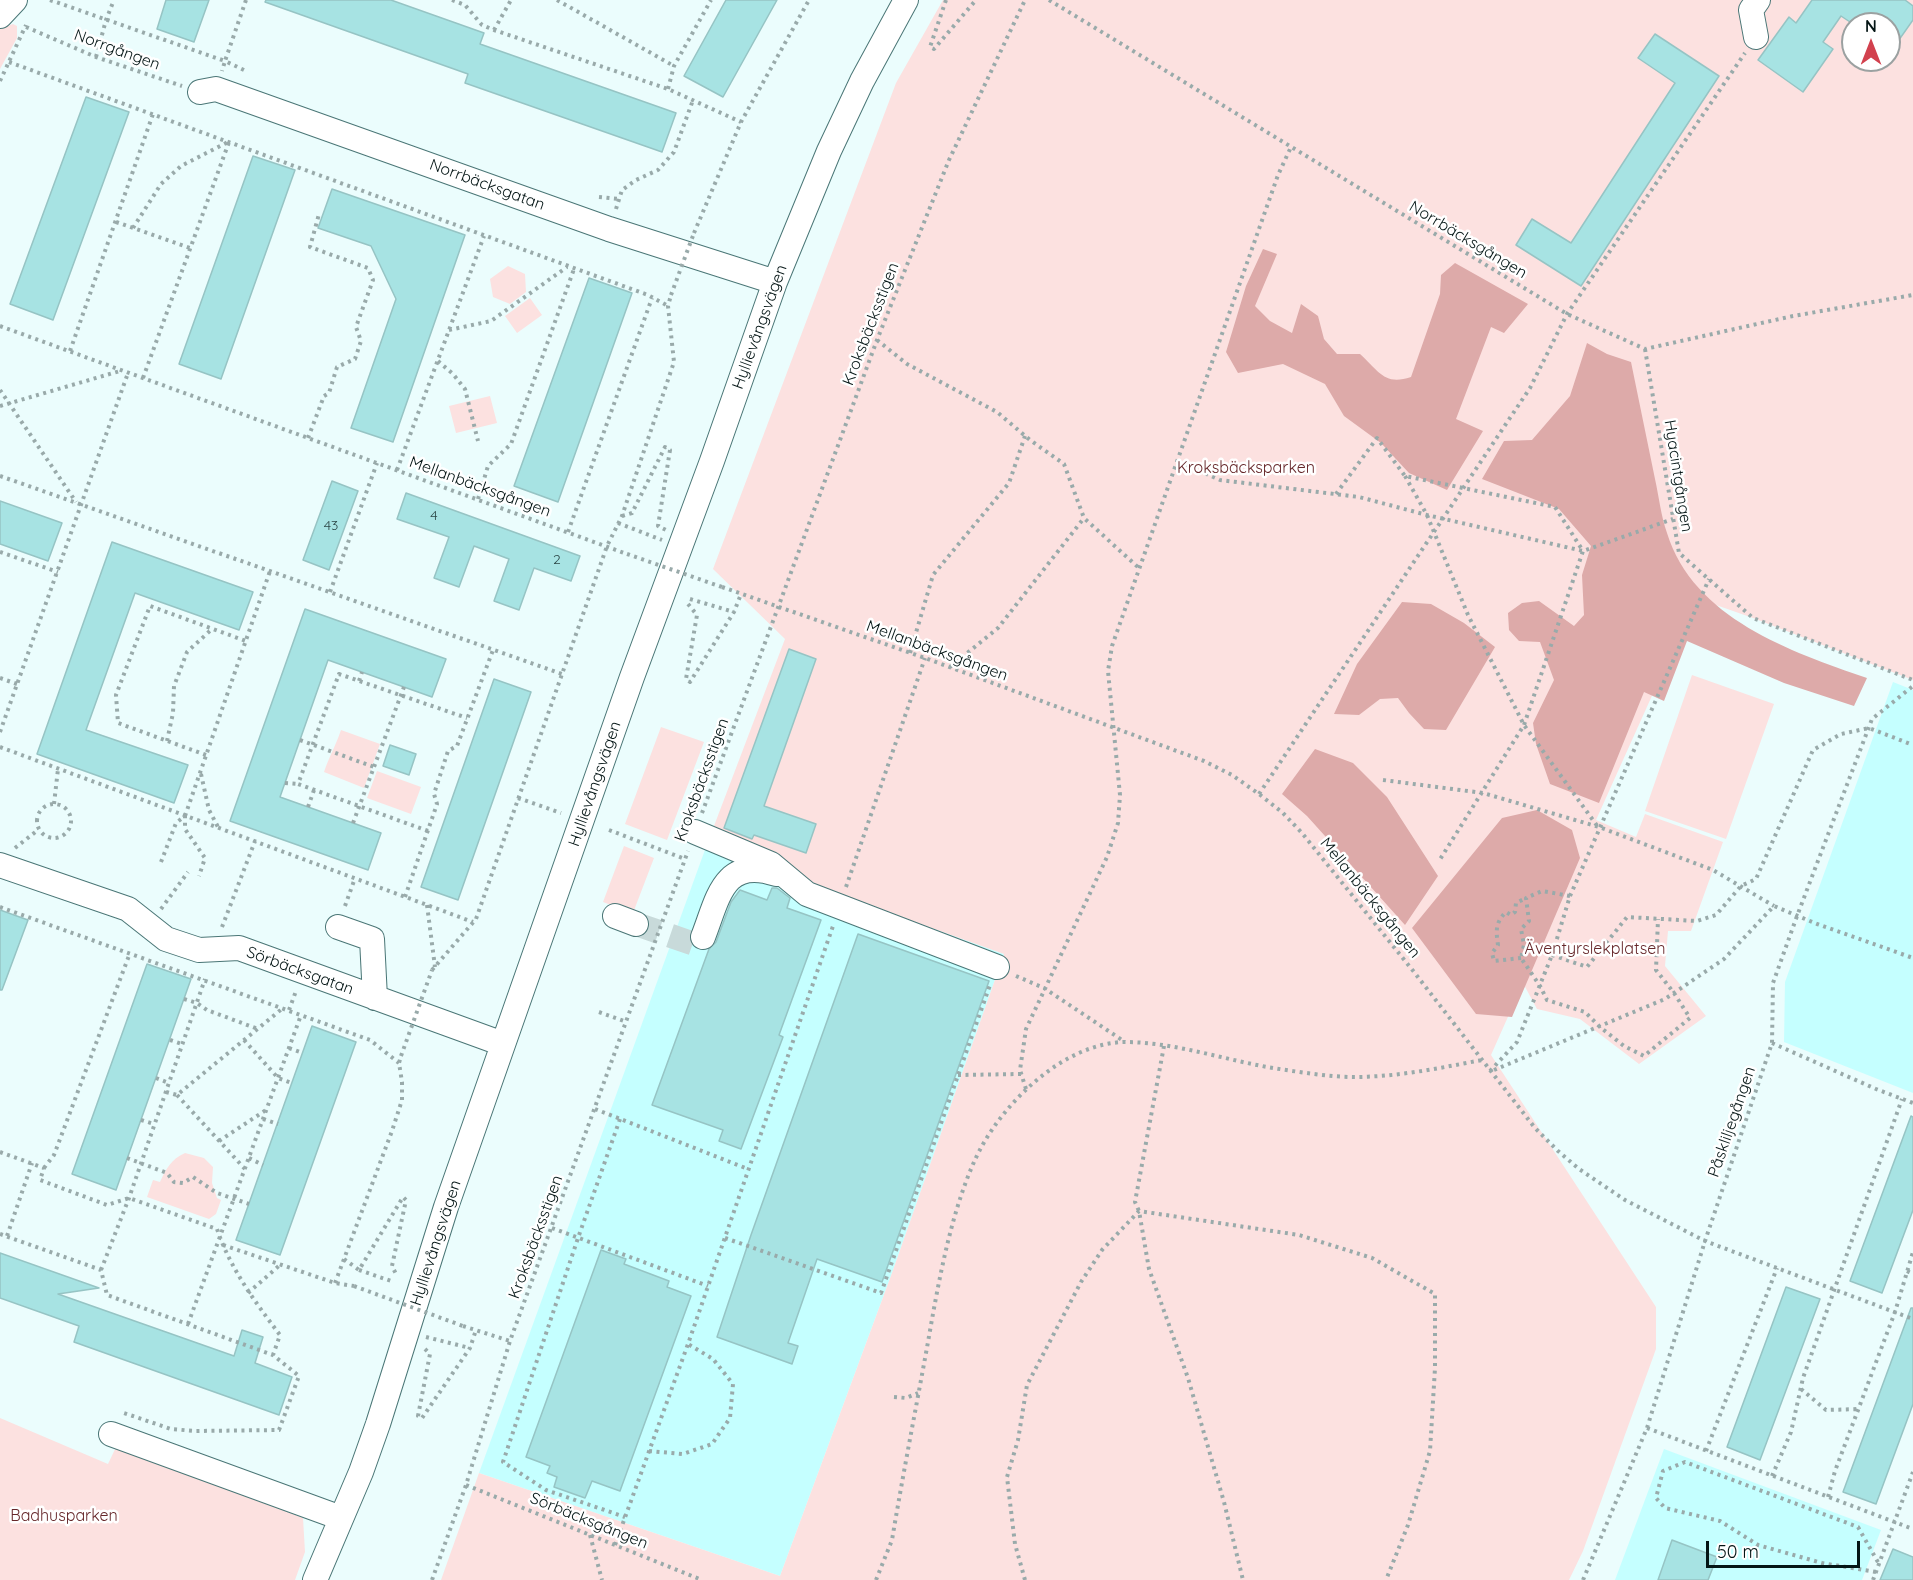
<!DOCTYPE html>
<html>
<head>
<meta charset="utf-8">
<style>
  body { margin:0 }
  #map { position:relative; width:1913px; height:1580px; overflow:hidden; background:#ebfdfd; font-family:Quicksand,sans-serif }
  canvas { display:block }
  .north { position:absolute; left:1841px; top:12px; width:60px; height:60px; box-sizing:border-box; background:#fff; border:2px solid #9ba1a1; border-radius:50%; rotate:0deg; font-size:16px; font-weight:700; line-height:24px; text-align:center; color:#041515 }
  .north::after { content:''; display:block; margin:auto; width:21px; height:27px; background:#d2414e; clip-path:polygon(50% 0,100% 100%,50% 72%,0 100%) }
  .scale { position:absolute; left:1706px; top:1541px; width:154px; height:27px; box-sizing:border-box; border:3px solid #041515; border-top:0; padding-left:8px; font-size:18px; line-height:21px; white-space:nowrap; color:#041515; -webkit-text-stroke:4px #fff; paint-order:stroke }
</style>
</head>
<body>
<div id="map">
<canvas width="1913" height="1580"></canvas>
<div class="north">N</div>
<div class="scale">50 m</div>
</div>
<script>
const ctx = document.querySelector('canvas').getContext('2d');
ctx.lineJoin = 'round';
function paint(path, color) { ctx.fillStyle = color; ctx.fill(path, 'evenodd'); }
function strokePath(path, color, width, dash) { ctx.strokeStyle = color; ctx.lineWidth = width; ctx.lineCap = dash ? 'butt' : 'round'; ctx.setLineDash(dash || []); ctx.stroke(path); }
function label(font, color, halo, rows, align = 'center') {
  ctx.font = font + ' Quicksand,sans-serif'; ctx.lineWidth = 5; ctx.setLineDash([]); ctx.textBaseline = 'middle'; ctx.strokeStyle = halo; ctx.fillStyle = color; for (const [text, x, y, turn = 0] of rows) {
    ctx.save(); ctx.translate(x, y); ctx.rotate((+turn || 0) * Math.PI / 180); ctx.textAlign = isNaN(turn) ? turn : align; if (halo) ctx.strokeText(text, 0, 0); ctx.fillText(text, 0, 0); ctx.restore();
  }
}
paint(new Path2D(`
  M 1893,682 L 1913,690 L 1913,1093 L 1784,1042 L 1785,982 Z
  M 706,847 L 1004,954 L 892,1273 L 780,1576 L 479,1473 Z
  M 1664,1449 L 1881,1530 L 1862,1580 L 1615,1580 Z`), '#c5ffff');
paint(new Path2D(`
  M 943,0 L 1913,0 L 1913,680 L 1753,618 L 1696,598 L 1596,820 L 1636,837 L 1645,814 L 1723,842 L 1691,931 L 1668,931 L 1665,966 L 1706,1016 L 1639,1064 L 1580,1019 L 1537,1009 L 1523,983 L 1491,1055 L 1656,1307 L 1656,1349 L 1583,1551 L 1569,1580 L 441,1580 L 479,1473 L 780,1576 L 892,1273 L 1004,954 L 706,847 L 785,639 L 713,569 L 896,83 ZM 1853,24 L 1889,24 L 1889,60 L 1853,60 Z
  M 13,24 L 17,26 L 17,38 L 0,69 L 0,29 Z
  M 508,266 L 525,274 L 526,292 L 510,304 L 493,297 L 490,279 Z
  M 530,298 L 542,315 L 517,333 L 505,316 Z
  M 490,396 L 497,423 L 456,433 L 449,406 Z
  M 1692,675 L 1774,704 L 1726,839 L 1645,811 Z
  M 661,727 L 704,742 L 667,840 L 625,824 Z
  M 341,730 L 380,744 L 364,788 L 324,772 C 329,757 336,745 341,730 Z
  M 377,771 L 421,787 L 411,814 L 367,798 Z
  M 624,846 L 654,858 L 633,913 L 603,902 Z
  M 185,1153 L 204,1158 L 213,1167 L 212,1183 L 217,1198 L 221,1200 L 216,1214 L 209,1219 L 147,1197 L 153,1180 L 160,1182 C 166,1169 171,1159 185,1153 Z
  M 0,1418 L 108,1464 L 117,1445 L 303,1518 L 305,1552 L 295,1580 L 0,1580 Z`), '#fce1e0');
paint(new Path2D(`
  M 1263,249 L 1277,254 L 1255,306 L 1270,321 L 1292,333 L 1301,304 L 1318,316 L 1324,339 L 1337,354 L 1360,354 C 1379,371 1384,386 1411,377 L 1440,294 L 1441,275 L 1455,263 L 1528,304 L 1504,333 L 1491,327 L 1456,419 L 1483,431 L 1447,490 L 1409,473 L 1381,443 L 1344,416 L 1325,384 L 1283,364 L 1238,373 L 1226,352 L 1246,286 Z
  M 1587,343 L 1607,354 L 1631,362 C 1639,401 1647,440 1655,479 C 1659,497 1661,516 1667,533 C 1693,618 1791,652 1867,678 L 1854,706 L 1784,683 L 1687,641 L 1664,701 L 1644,692 L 1599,803 L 1550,784 L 1536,744 L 1533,723 L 1554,680 L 1540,642 L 1519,641 L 1509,630 L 1508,613 L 1522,603 L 1539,601 L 1574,626 L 1584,615 L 1582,575 L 1591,546 L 1559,509 L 1482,479 L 1504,441 L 1532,440 L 1570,396 Z
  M 1402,602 L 1431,604 L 1464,623 L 1495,647 L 1446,730 L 1424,729 L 1409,713 L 1398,698 L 1380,699 L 1359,715 L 1334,714 L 1357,664 Z
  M 1315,749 L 1353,763 L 1387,797 L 1438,876 L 1405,925 L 1307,816 L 1282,794 Z
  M 1537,810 L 1572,830 L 1580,858 L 1512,1017 L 1476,1014 L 1412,928 L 1502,818 Z`), '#ddaaa9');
const building = new Path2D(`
  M 166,0 L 209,0 L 194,42 L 157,29 Z
  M 266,0 L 391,0 L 484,33 L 480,44 L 676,113 L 662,152 L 465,83 L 468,74 L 265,2 Z
  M 726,0 L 777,0 L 723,97 L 684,76 Z
  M 1812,0 L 1905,0 L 1913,6 L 1913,20 L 1889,54 L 1889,24 L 1853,24 L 1841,16 L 1823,42 L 1833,49 L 1803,92 L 1758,60 L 1789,17 L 1796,23 Z
  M 1655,34 L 1719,76 L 1581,286 L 1516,245 L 1532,219 L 1571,243 L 1675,83 L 1638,58 Z
  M 86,97 L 129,112 L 53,320 L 10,304 Z
  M 253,156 L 295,170 L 221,379 L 179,364 Z
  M 332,189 L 465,235 L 393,442 L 351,428 L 396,299 L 371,246 L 318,228 Z
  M 589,278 L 632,293 L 558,502 L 514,486 Z
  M 332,481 L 358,491 L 329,570 L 303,560 Z
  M 406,493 L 580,556 L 571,581 L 534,568 L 519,610 L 494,601 L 509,559 L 474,546 L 459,587 L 434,578 L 449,537 L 397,519 Z
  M 0,501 L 62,523 L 48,561 L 0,544 Z
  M 112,542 L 253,592 L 239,630 L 135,593 L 86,730 L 188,765 L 174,803 L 37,754 Z
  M 305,609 L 446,659 L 432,697 L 328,660 L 280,797 L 381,833 L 368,870 L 230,821 Z
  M 789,649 L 816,659 L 764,806 L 816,824 L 806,853 L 754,835 L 752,839 L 724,828 Z
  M 494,679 L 531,692 L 458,900 L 421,887 Z
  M 390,745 L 416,754 L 409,775 L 383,766 Z
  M 772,888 L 777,888 L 790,898 L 787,908 L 821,920 L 779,1035 L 783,1037 L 741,1149 L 719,1141 L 723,1130 L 652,1105 L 709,949 L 716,942 L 731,902 L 740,890 L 767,900 Z
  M 0,910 L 28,920 L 2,990 L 0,990 Z
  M 858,934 L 989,981 L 882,1282 L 817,1259 L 788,1343 L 798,1346 L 792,1364 L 717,1337 L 751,1235 Z
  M 147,964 L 191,979 L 116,1190 L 72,1174 Z
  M 312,1026 L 356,1042 L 280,1255 L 236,1240 Z
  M 1911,1116 L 1913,1117 L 1913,1210 L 1882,1293 L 1850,1281 Z
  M 601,1250 L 626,1259 L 624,1264 L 669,1281 L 667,1287 L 691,1296 L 620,1491 L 592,1481 L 585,1498 L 554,1487 L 557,1477 L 547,1473 L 550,1466 L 526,1457 Z
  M 0,1253 L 99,1288 L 58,1294 L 234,1356 L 242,1330 L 263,1337 L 255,1363 L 292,1377 L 279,1415 L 74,1342 L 79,1326 L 0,1298 Z
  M 1786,1287 L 1820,1299 L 1760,1460 L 1727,1447 Z
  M 1911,1308 L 1913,1308 L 1913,1404 L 1876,1504 L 1843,1492 Z
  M 1672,1540 L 1717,1557 L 1708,1580 L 1658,1580 Z
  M 1893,1549 L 1913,1557 L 1913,1580 L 1880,1580 Z`);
paint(building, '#a7e3e3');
strokePath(building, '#96c4c4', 1.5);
strokePath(new Path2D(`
  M 636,924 L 700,946 L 703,937`), '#c8dada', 24, [24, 12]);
const minor = new Path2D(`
  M 0,16 L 15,0
  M 1756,37 L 1751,10 L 1758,0
  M 200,92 L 216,89 L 609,229 L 775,282
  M 695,832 L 771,864 L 807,894 L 997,967
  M 0,865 L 128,909 L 166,939 L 199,950 L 239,948 L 503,1044
  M 615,916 L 636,924
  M 338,927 L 372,939 L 375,998
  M 703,937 C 718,899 723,856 776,874
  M 111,1434 L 341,1518
  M 315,1580 L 361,1472 L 378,1424 L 446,1207 L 632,677 L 712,461 L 775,282 L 829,151 L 862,81 L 906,0`);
strokePath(minor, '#4a7676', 26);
strokePath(new Path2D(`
  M 50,0 L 225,61 L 222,71
  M 246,0 L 225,61 L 248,72
  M 452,0 L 465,5 L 482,25 L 494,30 L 668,89 L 741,122
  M 557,0 L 674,66
  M 946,0 L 930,47 L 934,49 L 976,0
  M 1049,0 L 1567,314 L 1645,349 L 1793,316 L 1913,295
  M 26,27 L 96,57 L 182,86
  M 494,30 L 511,0
  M 96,57 L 106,20 L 114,0
  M 9,62 L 648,295 L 668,306
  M 0,81 L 26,25
  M 668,89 L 674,66 L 711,0
  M 599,197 L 619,199
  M 616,209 L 622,190 L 636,180 L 658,170 L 674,152 L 693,100
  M 116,222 L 190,248
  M 133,228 L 161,184 L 181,166 L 228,142
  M 694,233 L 741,122 L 809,0
  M 0,326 L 627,554
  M 449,330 L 491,321 L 567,267
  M 877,340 L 907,364 L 997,412 L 1030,440 L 1064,464 L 1084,518 L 1140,569
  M 1645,349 L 1679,553 L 1753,618 L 1913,680
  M 70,351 L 153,114
  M 438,361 L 453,374 L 465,389 L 478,441
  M 143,378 L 229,142
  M 0,390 L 76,502
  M 0,406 L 120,371
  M 308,438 L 324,396 L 329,393 L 337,367 L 355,359 L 361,341 L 356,327 L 373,280 L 368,268 L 310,247 L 319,214
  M 1178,461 L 1220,480 L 1359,497 L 1427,515 L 1583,551 L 1673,519
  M 397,470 L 484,236
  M 0,476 L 562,674
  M 1405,476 L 1427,515 L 1468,615 L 1524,725 L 1598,827
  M 1336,494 L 1377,438 L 1405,476 L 1555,507 L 1583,551 L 1524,725 L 1439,861
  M 478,499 L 488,466 L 511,444 L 574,269
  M 622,516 L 632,513 L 665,447 L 670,450 L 658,526 L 666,530
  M 618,523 L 662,540
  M 568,532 L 652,298
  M 0,552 L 58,572
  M 722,587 L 925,658 L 1204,761 L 1232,775 L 1259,794 L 1283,813 L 1302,833 L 1414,972 L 1535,1128 L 1558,1151 L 1579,1169 L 1625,1200 L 1705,1241 L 1913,1319
  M 330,592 L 377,463
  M 690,599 L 734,612
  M 688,604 L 697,615 L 686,679 L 690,682 L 734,612 L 741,594
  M 910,653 L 933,575 L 1009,483 L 1025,436
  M 950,667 L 998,628 L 1084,518
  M 0,678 L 17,684
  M 359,681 L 362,672
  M 0,732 L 128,373
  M 300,740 L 374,767
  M 167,741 L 173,713 L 174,686 L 187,652 L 212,629
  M 0,747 L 473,922
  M 206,755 L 118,723 L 116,695 L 150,606 L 246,641
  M 201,774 L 209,810 L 218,827
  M 1383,780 L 1483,793 L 1599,827 L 1713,870 L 1774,906
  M 285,783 L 298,784
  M 1259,794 L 1530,388 L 1567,314 L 1745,53
  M 518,798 L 561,813
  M37 821a17 17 0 1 1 34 0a17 17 0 1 1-34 0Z
  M 54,804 L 58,769
  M 308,807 L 314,790
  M 702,813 L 877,340 L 949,160 L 1025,0
  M 185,816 L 270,571
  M 353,823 L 404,687
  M 609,830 L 685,859
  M 428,831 L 298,784 L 339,674 L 467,718
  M 15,848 L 38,830
  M 161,862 L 176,823 L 185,816 L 185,829 L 205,858 L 199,876
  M 846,887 L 925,658
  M 1570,896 L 1542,891 L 1526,898 L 1529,921 L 1521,929 L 1524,945 L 1521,958 L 1540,986 L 1547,1000 L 1585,1012 L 1600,1027 L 1624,1046 L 1644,1056 L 1690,1018 L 1674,993 L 1656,970 L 1658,919
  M 405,897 L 437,804 L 434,794 L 448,751 L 457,746 L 493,650
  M 427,905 L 435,967
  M 345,906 L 355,878
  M 0,907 L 370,1040 L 399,1063
  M 161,909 L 188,872
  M 222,927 L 255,841
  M 1552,955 L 1587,967 L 1627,917 L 1697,921 L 1716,915 L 1741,886 L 1756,879 L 1813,750 L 1841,734 L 1869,728 L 1913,745
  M 1521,958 L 1494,961 L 1492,953 L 1498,945 C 1496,931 1495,923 1506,912 L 1511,915 L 1515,912 L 1516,903 L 1526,898
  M 432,970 L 476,919 L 607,546 L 622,516 L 674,362 L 668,306 L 671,295
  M 1016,976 L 1044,988 L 1125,1042
  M 184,999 L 197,1003 L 207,1010 L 258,1029
  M 289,1010 L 296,991
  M 599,1012 L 627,1022
  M 170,1040 L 182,1044
  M 244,1040 L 278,1078 L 292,1083
  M 1772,1043 L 1876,1089 L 1913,1103
  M 1164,1046 L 1135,1202 L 1139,1211 L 1149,1269 L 1188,1378 L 1224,1502 L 1243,1580
  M 289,1048 L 303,1053
  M 1494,1070 L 1665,999 L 1724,959 L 1774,906 L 1817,924 L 1913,958
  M 1490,1071 L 1517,1042 L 1552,955 L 1570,896 L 1709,579
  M 958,1075 L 1021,1074
  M 156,1078 L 169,1083
  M 1026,1089 L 1020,1070 L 1026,1029 L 1107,857 L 1118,823 L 1120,795 L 1108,671 L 1112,646 L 1278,175 L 1291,147
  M 166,1092 L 177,1095 L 283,1008
  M 177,1095 L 245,1169
  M 595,1109 L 748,1169
  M 263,1119 L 278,1124
  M 620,1119 L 578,1238 L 503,1462 L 546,1490 L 625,1517
  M 141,1120 L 154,1124
  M 219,1141 L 266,1110
  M 0,1152 L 44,1168 L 40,1180 L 107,1205 L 129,1198 L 217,1229 C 230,1268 255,1302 280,1335 L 273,1355
  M 127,1158 L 167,1173 L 174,1182 L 183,1183 L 193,1177 L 217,1193 L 249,1204
  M 249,1158 L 263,1165
  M 44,1168 L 54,1155 L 130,953
  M 552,1228 L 708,1286
  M 0,1234 L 101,1270 L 107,1295 L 273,1355 L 299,1376 L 279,1430 L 195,1431 L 171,1429 L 121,1412
  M 7,1236 L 32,1163
  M 725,1238 L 881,1293 L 990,985
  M 223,1245 L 335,1283 L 354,1286
  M 344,1259 L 359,1270 L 403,1197 L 406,1200 L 392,1266 L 396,1274
  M 101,1270 L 129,1198 L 205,979
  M 359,1270 L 394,1282
  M 1907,1271 L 1913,1274
  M 335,1283 L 392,1131 L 402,1100 L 402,1082 L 399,1063 L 401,1056
  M 248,1293 L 280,1265
  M 188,1324 L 301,1015
  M 463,1326 L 510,1341
  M 426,1337 L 470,1348
  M 425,1349 L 430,1354 L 418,1416 L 422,1418 L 470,1348 L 476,1330
  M 1801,1389 L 1826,1410 L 1859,1409
  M 894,1397 L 906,1398 L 918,1393
  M 1647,1428 L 1913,1529
  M 649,1451 L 683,1454 L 712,1444 L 730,1418 L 733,1384 L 713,1359 L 688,1344
  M 1706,1451 L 1777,1268
  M 1772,1476 L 1791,1432 L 1803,1378 L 1902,1099
  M 466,1485 L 702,1580
  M 1828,1497 L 1835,1471 L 1895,1312 L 1913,1252
  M 590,1535 L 602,1580
  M 615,1545 L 688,1344 L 833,926
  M 1876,1572 L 1822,1563 L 1758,1545 L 1720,1521 L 1665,1508 L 1656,1498 L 1663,1471 L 1685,1462 L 1858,1527 L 1879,1564
  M 432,1580 L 466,1485 L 510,1341 L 688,851
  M 876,1580 L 892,1540 C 903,1474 916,1408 928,1342 C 938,1285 950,1216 974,1162 C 998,1107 1063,1041 1128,1042 C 1177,1043 1225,1060 1273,1068 C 1300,1072 1328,1077 1354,1077 C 1397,1077 1440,1068 1482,1060
  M 1025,1580 L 1015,1544 L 1007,1477 L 1018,1440 L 1027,1385 L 1081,1282 L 1102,1250 L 1139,1211 L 1299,1235 L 1372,1258 L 1435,1294 L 1435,1368 L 1430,1451 L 1408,1525 L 1386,1580
  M 1583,1580 L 1647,1428 L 1705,1241 L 1772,1043 L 1773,983 L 1797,916 L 1872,719 L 1913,686
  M 1873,1580 L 1913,1472`), '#9aa', 4, [3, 4.5]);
strokePath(minor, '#fff', 24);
strokePath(new Path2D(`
  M 671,295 L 694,233
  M 627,554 L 722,587
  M 401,1056 L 432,970
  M 354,1286 L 463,1326`), '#9aa', 4, [3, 4.5]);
label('14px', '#2d4848', null, [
  ["4",434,516],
  ["43",331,526],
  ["2",557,560]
]);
label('16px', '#041515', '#fff', [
  ["Norrgången",117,50,20],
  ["Norrbäcksgatan",487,185,20],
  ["Norrbäcksgången",1468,240,31],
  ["Kroksbäcksstigen",871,324,-69],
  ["Hyllievångsvägen",760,327,-70],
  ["Hyacintgången",1678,476,81],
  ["Mellanbäcksgången",480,487,20],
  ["Mellanbäcksgången",937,651,20],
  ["Kroksbäcksstigen",702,780,-70],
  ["Hyllievångsvägen",595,784,-71],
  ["Mellanbäcksgången",1370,898,51],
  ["Sörbäcksgatan",300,971,20],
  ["Påskliljegången",1732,1122,-71],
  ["Kroksbäcksstigen",536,1237,-70],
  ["Hyllievångsvägen",436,1243,-72],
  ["Sörbäcksgången",589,1521,22]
]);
label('16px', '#66272a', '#fff', [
  ["Kroksbäcksparken",1246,468],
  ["Äventyrslekplatsen",1595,949],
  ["Badhusparken",64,1516]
]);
</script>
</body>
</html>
